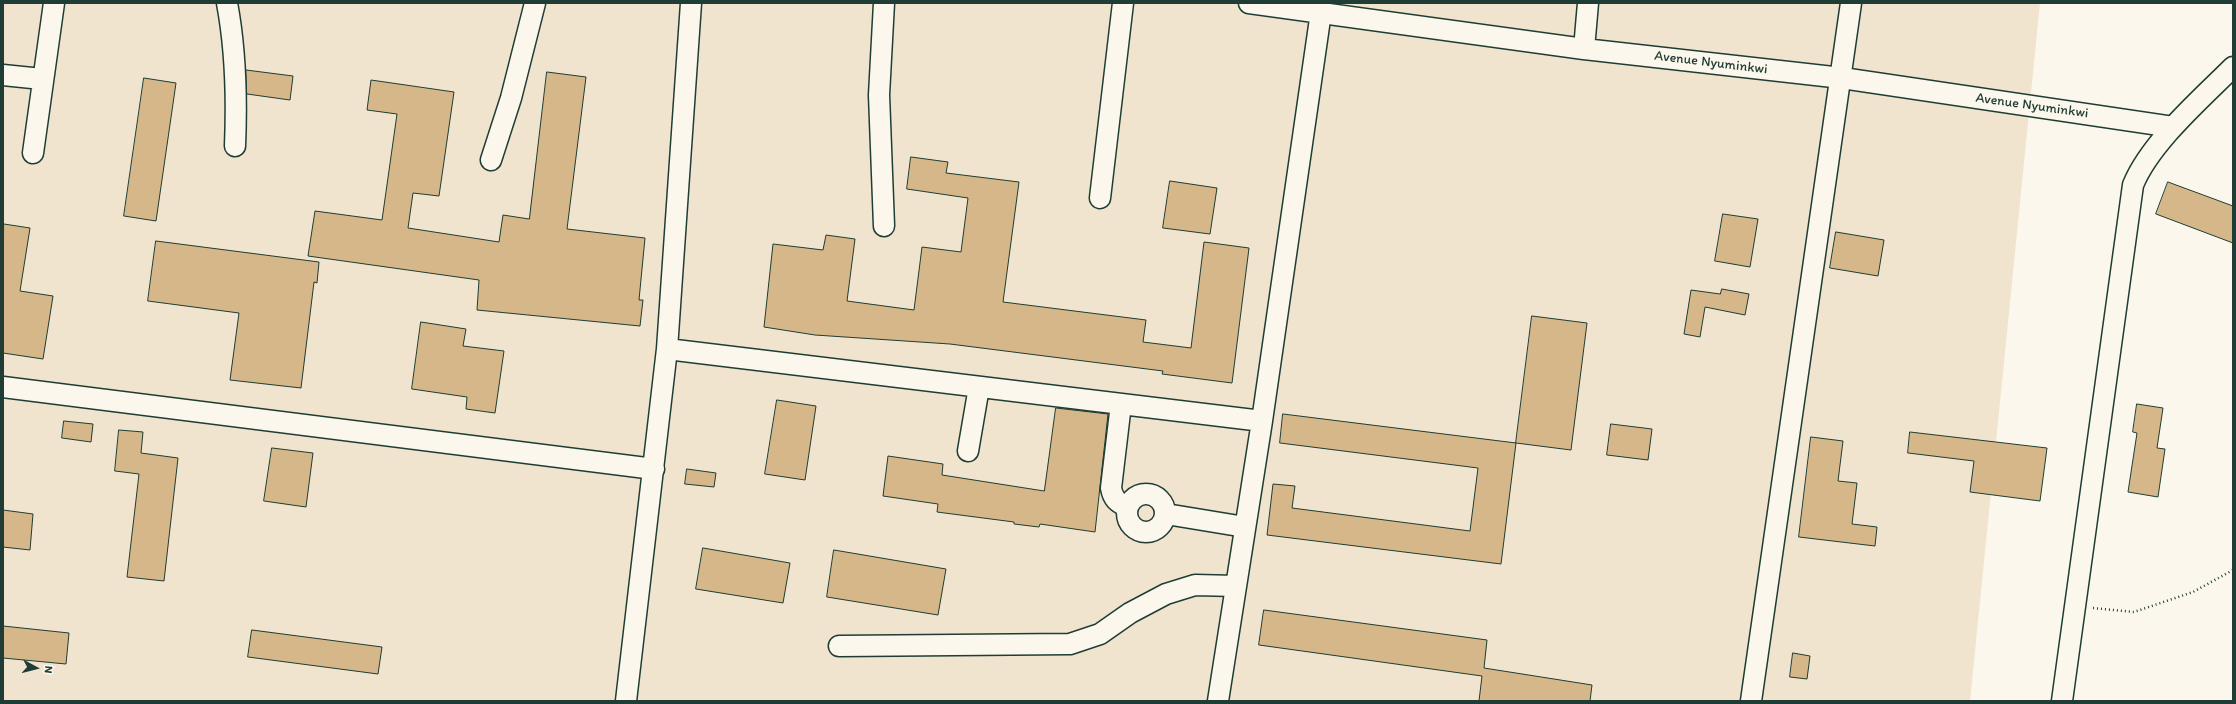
<!DOCTYPE html>
<html>
<head>
<meta charset="utf-8">
<style>
  body { margin:0 }
  #map { position:relative; width:2236px; height:704px; overflow:hidden; background:#fbf7ec; font-family:Itim,sans-serif }
  canvas { display:block }
  .frame { position:absolute; inset:0; border:4px solid #1f3d34; pointer-events:none }
  .north { position:absolute; left:16px; top:648px; width:40px; height:40px; -webkit-text-stroke:3px #fbf7ec; paint-order:stroke; rotate:97deg; font-size:11px; font-weight:700; line-height:16px; text-align:center; color:#1f3d34 }
  .north::after { content:''; display:block; margin:auto; width:14px; height:18px; background:#1f3d34; clip-path:polygon(50% 0,100% 100%,50% 72%,0 100%) }
</style>
</head>
<body>
<div id="map">
<canvas width="2236" height="704"></canvas>
<div class="frame"></div>
<div class="north">N</div>
</div>
<script>
const ctx = document.querySelector('canvas').getContext('2d');
ctx.lineJoin = 'round';
function paint(path, color) { ctx.fillStyle = color; ctx.fill(path, 'evenodd'); }
function strokePath(path, color, width, dash) { ctx.strokeStyle = color; ctx.lineWidth = width; ctx.lineCap = dash ? 'butt' : 'round'; ctx.setLineDash(dash || []); ctx.stroke(path); }
function label(font, color, halo, rows, align = 'center') {
  ctx.font = font + ' Itim,sans-serif'; ctx.lineWidth = 3; ctx.setLineDash([]); ctx.textBaseline = 'middle'; ctx.strokeStyle = halo; ctx.fillStyle = color; for (const [text, x, y, turn = 0] of rows) {
    ctx.save(); ctx.translate(x, y); ctx.rotate((+turn || 0) * Math.PI / 180); ctx.textAlign = isNaN(turn) ? turn : align; if (halo) ctx.strokeText(text, 0, 0); ctx.fillText(text, 0, 0); ctx.restore();
  }
}
paint(new Path2D(`
  M 3,3 L 2040,3 L 1970,701 L 3,701 Z`), '#f0e4ce');
const building = new Path2D(`
  M 246,70 L 293,76 L 290,100 L 247,94 Z
  M 547,72 L 586,77 L 567,229 L 645,238 L 639,300 L 643,300 L 640,326 L 477,310 L 479,280 L 308,256 L 315,211 L 382,220 L 397,114 L 367,110 L 371,80 L 454,92 L 439,196 L 413,193 L 408,228 L 499,242 L 503,215 L 529,219 Z
  M 144,78 L 176,83 L 156,221 L 124,216 Z
  M 911,157 L 948,162 L 946,173 L 1019,182 L 1003,302 L 1146,320 L 1143,342 L 1191,348 L 1204,242 L 1249,248 L 1232,383 L 1162,374 L 1163,371 L 950,344 L 815,335 L 764,327 L 773,244 L 823,250 L 826,235 L 855,239 L 847,301 L 914,310 L 922,247 L 961,252 L 968,198 L 907,189 Z
  M 1170,181 L 1217,188 L 1210,234 L 1163,228 Z
  M 2168,182 L 2233,206 L 2233,243 L 2156,214 Z
  M 1723,214 L 1758,219 L 1750,267 L 1715,261 Z
  M 4,224 L 30,228 L 20,291 L 53,296 L 43,359 L 3,353 Z
  M 1836,232 L 1884,240 L 1878,276 L 1830,268 Z
  M 156,241 L 319,262 L 317,283 L 314,282 L 301,388 L 230,380 L 239,313 L 148,301 Z
  M 1722,289 L 1749,294 L 1745,315 L 1705,307 L 1700,337 L 1684,334 L 1691,290 L 1720,294 Z
  M 1532,316 L 1587,323 L 1571,450 L 1516,443 Z
  M 421,322 L 466,329 L 463,346 L 504,351 L 495,413 L 466,409 L 467,397 L 412,389 Z
  M 777,400 L 816,406 L 805,480 L 765,474 Z
  M 2137,404 L 2163,408 L 2157,448 L 2165,449 L 2158,497 L 2128,492 L 2137,433 L 2133,432 Z
  M 1056,408 L 1108,414 L 1095,532 L 1040,524 L 1039,527 L 1014,524 L 1014,522 L 937,512 L 938,504 L 883,496 L 888,456 L 943,464 L 942,475 L 1044,491 Z
  M 1283,414 L 1516,443 L 1501,564 L 1267,535 L 1273,484 L 1295,486 L 1292,508 L 1470,531 L 1478,468 L 1280,443 Z
  M 64,421 L 93,424 L 91,442 L 62,438 Z
  M 1611,424 L 1652,429 L 1648,460 L 1607,455 Z
  M 119,430 L 143,432 L 141,453 L 178,458 L 164,581 L 127,577 L 139,474 L 115,471 Z
  M 1910,432 L 2047,448 L 2040,501 L 1970,492 L 1974,461 L 1908,453 Z
  M 1811,437 L 1843,441 L 1838,481 L 1857,483 L 1852,524 L 1877,527 L 1875,546 L 1799,537 Z
  M 272,448 L 313,453 L 306,507 L 264,501 Z
  M 687,469 L 716,473 L 714,487 L 685,484 Z
  M 3,510 L 33,514 L 30,550 L 3,547 Z
  M 703,548 L 790,563 L 783,603 L 696,589 Z
  M 834,550 L 946,569 L 938,615 L 827,597 Z
  M 1264,610 L 1487,640 L 1484,668 L 1592,685 L 1590,701 L 1479,701 L 1482,676 L 1259,645 Z
  M 3,626 L 69,633 L 66,664 L 3,658 Z
  M 252,630 L 382,647 L 378,674 L 248,657 Z
  M 1793,653 L 1810,656 L 1807,679 L 1790,677 Z`);
paint(building, '#d6b789');
strokePath(building, '#1f3d34', 1);
const minor = new Path2D(`
  M 227,3 C 236,51 237,98 235,146
  M 1249,3 L 1584,49 L 1842,78 L 2173,127
  M 1584,49 L 1588,3
  M 3,75 L 42,79
  M 33,153 L 54,3
  M 491,160 L 511,98 L 535,3
  M 1100,198 L 1123,3
  M 884,226 L 879,95 L 884,3
  M 667,349 L 1262,421
  M 3,387 L 654,469
  M 1121,404 L 1111,488 C 1113,499 1117,502 1127,507
  M 968,451 L 979,387
  M1127 513a19 19 0 1 1 38 0a19 19 0 1 1-38 0Z
  M 1166,514 L 1245,527
  M 839,646 L 1070,644 L 1100,634 L 1130,613 L 1166,594 L 1195,585 L 1236,586
  M 626,701 L 667,349 L 691,3
  M 1218,701 L 1262,421 L 1321,12
  M 1751,701 L 1851,3
  M 2062,701 L 2133,185 C 2150,143 2201,99 2233,67`);
strokePath(minor, '#1f3d34', 23);
strokePath(new Path2D(`
  M 2093,608 L 2134,612 L 2193,592 L 2233,570`), '#1f3d34', 2.5, [1, 3]);
strokePath(minor, '#fbf7ec', 20);
label('14px', '#1f3d34', '#fbf7ec', [
  ["Avenue Nyuminkwi",1711,63,7],
  ["Avenue Nyuminkwi",2032,106,8]
]);
</script>
</body>
</html>
